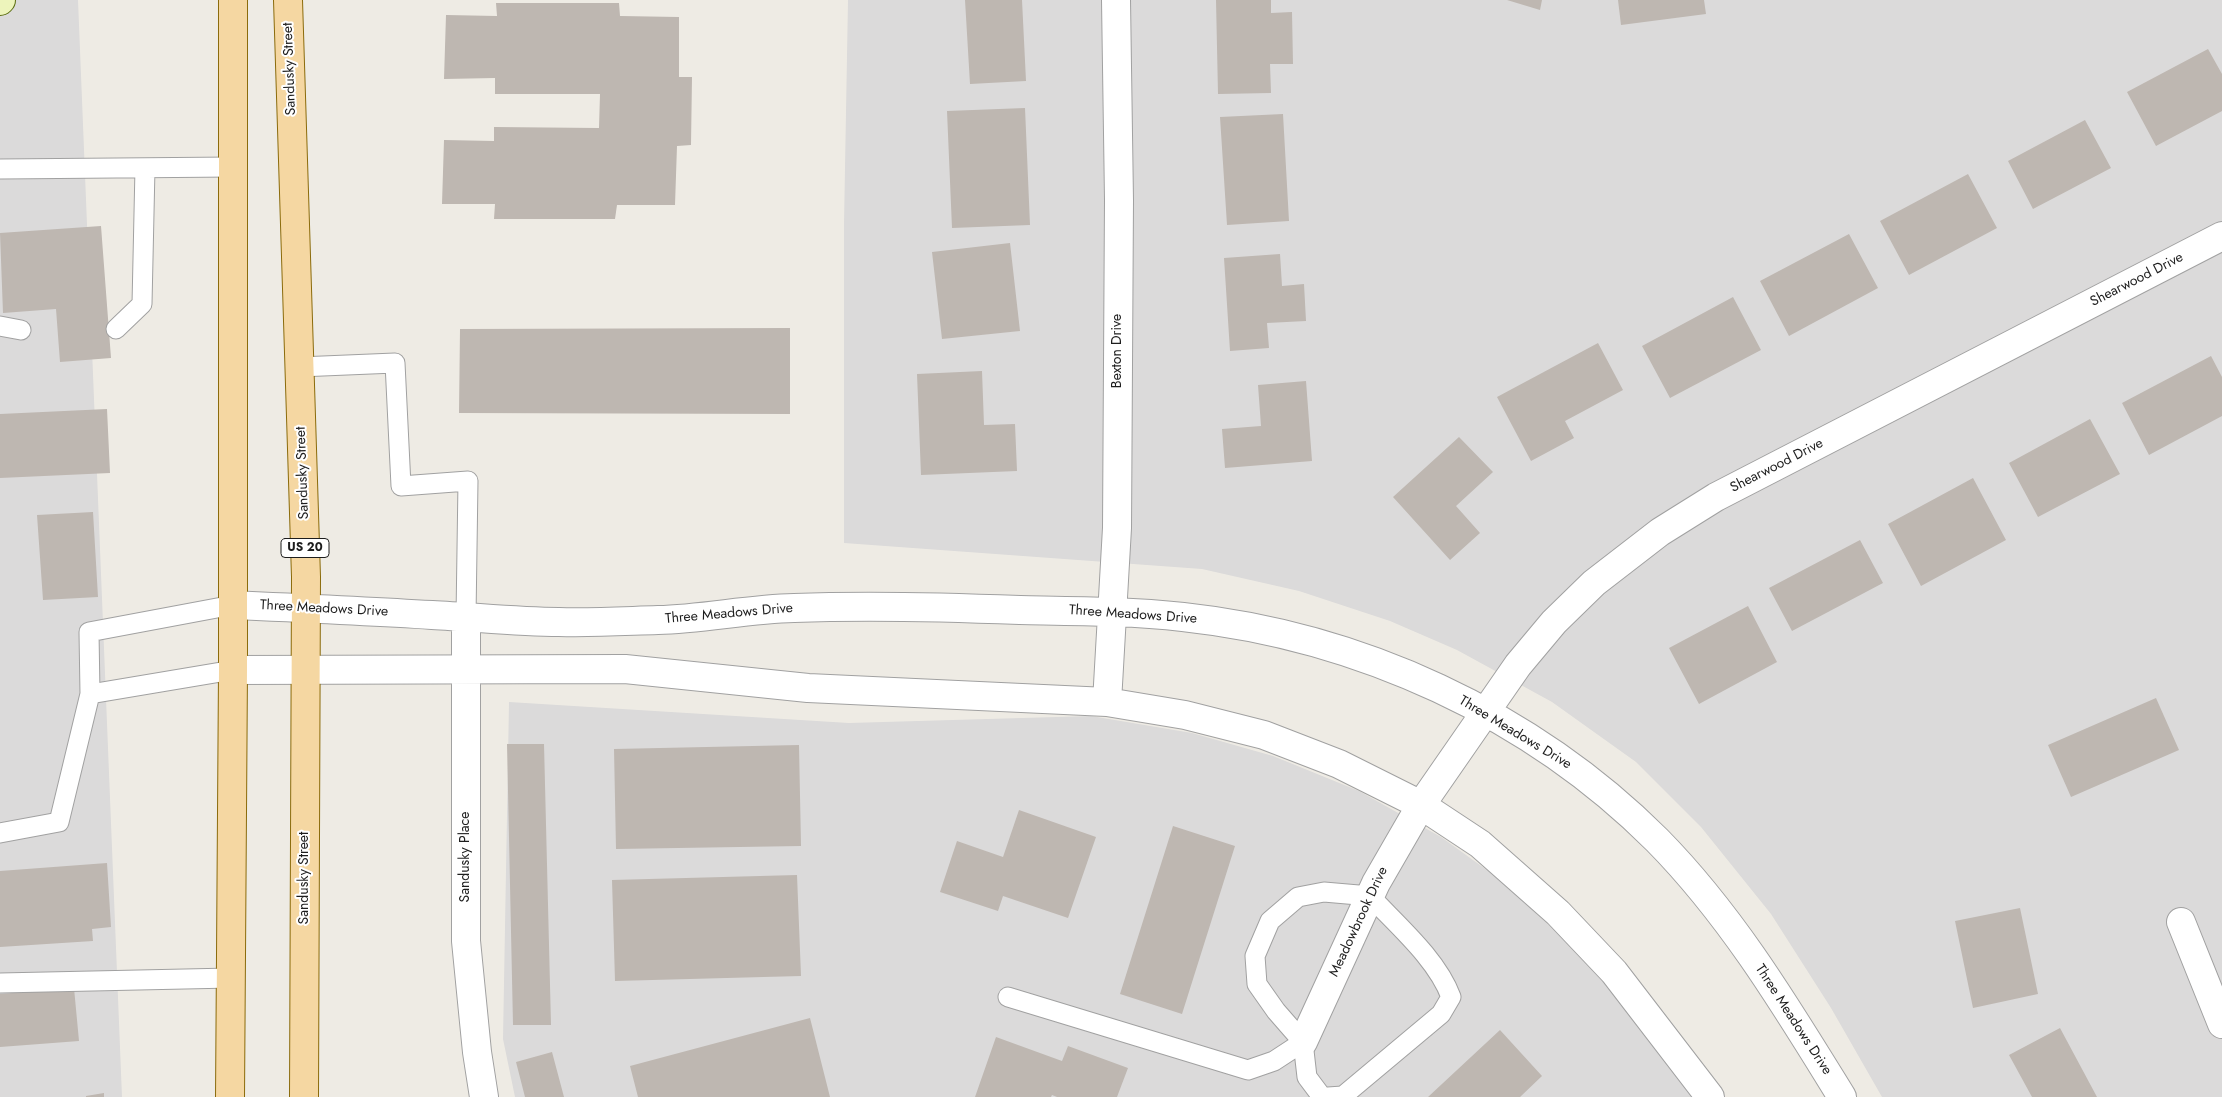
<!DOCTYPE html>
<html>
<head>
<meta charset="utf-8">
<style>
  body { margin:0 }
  canvas { display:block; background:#eeebe4 }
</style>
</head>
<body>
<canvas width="2222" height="1097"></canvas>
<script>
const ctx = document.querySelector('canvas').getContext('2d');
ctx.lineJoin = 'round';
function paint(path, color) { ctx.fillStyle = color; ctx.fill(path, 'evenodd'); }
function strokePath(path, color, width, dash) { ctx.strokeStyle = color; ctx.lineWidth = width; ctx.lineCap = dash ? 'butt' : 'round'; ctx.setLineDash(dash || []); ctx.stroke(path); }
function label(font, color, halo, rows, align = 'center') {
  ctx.font = font + ' Jost,sans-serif'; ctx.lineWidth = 4; ctx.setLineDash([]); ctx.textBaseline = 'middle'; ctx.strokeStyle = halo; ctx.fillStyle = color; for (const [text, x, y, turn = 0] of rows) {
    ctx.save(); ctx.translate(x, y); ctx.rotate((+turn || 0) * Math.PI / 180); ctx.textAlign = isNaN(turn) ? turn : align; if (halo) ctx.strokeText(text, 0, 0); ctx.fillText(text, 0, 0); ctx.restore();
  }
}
paint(new Path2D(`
  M 0,0 L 78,0 L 122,1097 L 0,1097 Z
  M 848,0 L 2222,0 L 2222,1097 L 1882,1097 L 1831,1008 L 1771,914 L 1701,827 L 1636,762 L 1552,702 L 1457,650 L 1390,621 L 1299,591 L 1202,569 L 844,543 L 844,224 Z
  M 509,702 L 849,723 L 1091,716 L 1192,733 L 1273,756 L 1359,791 L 1441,837 L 1498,878 L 1602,974 L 1695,1097 L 515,1097 L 503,1039 Z`), '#dbdada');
paint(new Path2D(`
  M 965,0 L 1022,0 L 1026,81 L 970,84 Z
  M 1216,0 L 1271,0 L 1271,13 L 1292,12 L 1293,64 L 1270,64 L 1271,93 L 1218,94 Z
  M 1507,0 L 1542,0 L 1540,10 Z
  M 1618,0 L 1704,0 L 1706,14 L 1621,25 Z
  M 496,3 L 619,3 L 620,16 L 679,17 L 679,77 L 692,77 L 691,145 L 677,146 L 675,205 L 617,205 L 615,219 L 494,219 L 495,204 L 442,204 L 444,140 L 494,141 L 494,127 L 599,128 L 600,94 L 495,94 L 495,78 L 444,79 L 446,15 L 497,16 Z
  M 2208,49 L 2222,74 L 2222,111 L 2156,146 L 2127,92 Z
  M 1025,108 L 1030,225 L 952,228 L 947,111 Z
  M 1283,114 L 1289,221 L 1227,225 L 1220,117 Z
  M 2085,120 L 2111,168 L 2033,209 L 2008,161 Z
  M 1968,174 L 1997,228 L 1909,275 L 1880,221 Z
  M 101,226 L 111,358 L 60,362 L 56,309 L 3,313 L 0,233 Z
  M 1849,234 L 1878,288 L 1789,336 L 1760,281 Z
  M 1010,243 L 1020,331 L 942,339 L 932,252 Z
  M 1280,254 L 1282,286 L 1304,284 L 1306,321 L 1267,323 L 1269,348 L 1230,351 L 1224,258 Z
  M 1733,297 L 1761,350 L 1670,398 L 1642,346 Z
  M 790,328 L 790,414 L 459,413 L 460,329 Z
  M 1598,343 L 1623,390 L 1565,421 L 1574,438 L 1531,461 L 1497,397 Z
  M 2211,356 L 2222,377 L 2222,416 L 2149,455 L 2122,403 Z
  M 982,371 L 984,425 L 1015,424 L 1017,471 L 921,475 L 917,374 Z
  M 1306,381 L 1312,461 L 1225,468 L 1222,429 L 1261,426 L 1258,385 Z
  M 107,409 L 110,473 L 0,478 L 0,414 Z
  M 2090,419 L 2120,474 L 2038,517 L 2009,463 Z
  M 1459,437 L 1493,472 L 1456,506 L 1480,533 L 1450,560 L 1393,497 Z
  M 1973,478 L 2006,540 L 1921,586 L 1888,524 Z
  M 93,512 L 98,597 L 43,600 L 37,515 Z
  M 1860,540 L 1883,583 L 1792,631 L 1769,588 Z
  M 1748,606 L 1777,662 L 1699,704 L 1669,648 Z
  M 2156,698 L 2179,750 L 2071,797 L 2048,745 Z
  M 507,744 L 544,744 L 551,1025 L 513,1025 Z
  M 799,745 L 801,846 L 616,849 L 614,749 Z
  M 1019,810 L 1096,837 L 1068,918 L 1003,896 L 998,911 L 940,892 L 957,841 L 1003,857 Z
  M 1173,826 L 1235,846 L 1182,1014 L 1120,994 Z
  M 107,863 L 111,927 L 92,929 L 93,941 L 0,947 L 0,871 Z
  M 797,875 L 801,976 L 615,981 L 612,880 Z
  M 2020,908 L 2038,994 L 1973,1008 L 1955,921 Z
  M 74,988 L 79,1041 L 0,1047 L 0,994 Z
  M 810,1018 L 830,1097 L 638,1097 L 630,1066 Z
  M 2060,1028 L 2097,1097 L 2032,1097 L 2009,1055 Z
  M 1500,1030 L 1542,1076 L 1520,1097 L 1428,1097 Z
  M 996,1037 L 1062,1061 L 1068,1046 L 1128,1068 L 1117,1097 L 1057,1097 L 1052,1095 L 1051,1097 L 975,1097 Z
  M 552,1052 L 564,1097 L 525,1097 L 516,1062 Z
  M 104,1093 L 104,1097 L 86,1097 L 86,1096 Z`), '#beb7b1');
const lane = new Path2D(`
  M 0,169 L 233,167
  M 0,326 L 21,330
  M 116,329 L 142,304 L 145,168
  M 299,367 L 395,363 L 401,486 L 468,481 L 466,617
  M 233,605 L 89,632 L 90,694 L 233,670
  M 0,833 L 59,822 L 90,694
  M 0,983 L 231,978
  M 1008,997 L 1248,1070 L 1274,1061 L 1303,1042
  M 1322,1097 L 1307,1077 L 1303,1042 L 1276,1011 L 1257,984 L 1255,956 L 1270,921 L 1298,897 L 1324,892 L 1370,896 C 1397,925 1437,959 1451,997 L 1441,1014 L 1343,1096 L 1328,1097`);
const street = new Path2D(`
  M 233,605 C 299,608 366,611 432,615 C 474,617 517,622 559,622 C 592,623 625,621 658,620 C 703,619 748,609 794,608 C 869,605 944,607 1020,610 C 1074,611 1129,611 1183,617 C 1359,636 1531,714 1657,840 C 1732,916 1787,1008 1842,1097
  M 466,617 L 466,941 L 477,1052 L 484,1097
  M 233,670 L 625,669 L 808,688 L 1107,702 L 1185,715 L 1264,735 L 1339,764 L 1421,805 L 1480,844 L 1558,913 L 1614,972 L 1710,1097
  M 1107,702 L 1117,528 L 1119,200 L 1116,0
  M 2181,922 L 2222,1024
  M 1303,1042 L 1376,883 L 1421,805 L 1518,665 L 1554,622 L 1594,583 L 1660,532 L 1716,497 L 2222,236`);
const secondary = new Path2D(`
  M 0,1 L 1,0`);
const primary = new Path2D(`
  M 288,0 L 306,577 L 304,1097
  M 230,1097 L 233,670 L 233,0`);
strokePath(lane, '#a1a1a1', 21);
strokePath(street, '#a1a1a1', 30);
strokePath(secondary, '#5a6c0d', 30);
strokePath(primary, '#8b6b0b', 30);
strokePath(lane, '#fff', 19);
strokePath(street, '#fff', 28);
strokePath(secondary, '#edf4bb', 28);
strokePath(primary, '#f5d7a2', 28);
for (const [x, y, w] of [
  [305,548,48]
]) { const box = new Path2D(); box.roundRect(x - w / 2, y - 9.5, w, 19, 4); ctx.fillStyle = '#fff'; ctx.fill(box); strokePath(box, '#1d1d1d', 1); }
label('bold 12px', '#1d1d1d', null, [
  ["US 20",305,548]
]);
label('14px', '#1d1d1d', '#fff', [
  ["Sandusky Street",290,69,-92],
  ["Shearwood Drive",2137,280,-27],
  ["Bexton Drive",1118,351,-90],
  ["Shearwood Drive",1777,466,-27],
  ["Sandusky Street",303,473,-92],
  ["Three Meadows Drive",324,609,3],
  ["Three Meadows Drive",729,614,-5],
  ["Three Meadows Drive",1133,615,4],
  ["Three Meadows Drive",1515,733,31],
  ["Sandusky Place",466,857,-90],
  ["Sandusky Street",305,878,-90],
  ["Meadowbrook Drive",1359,922,-65],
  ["Three Meadows Drive",1793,1020,57]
]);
</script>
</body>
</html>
